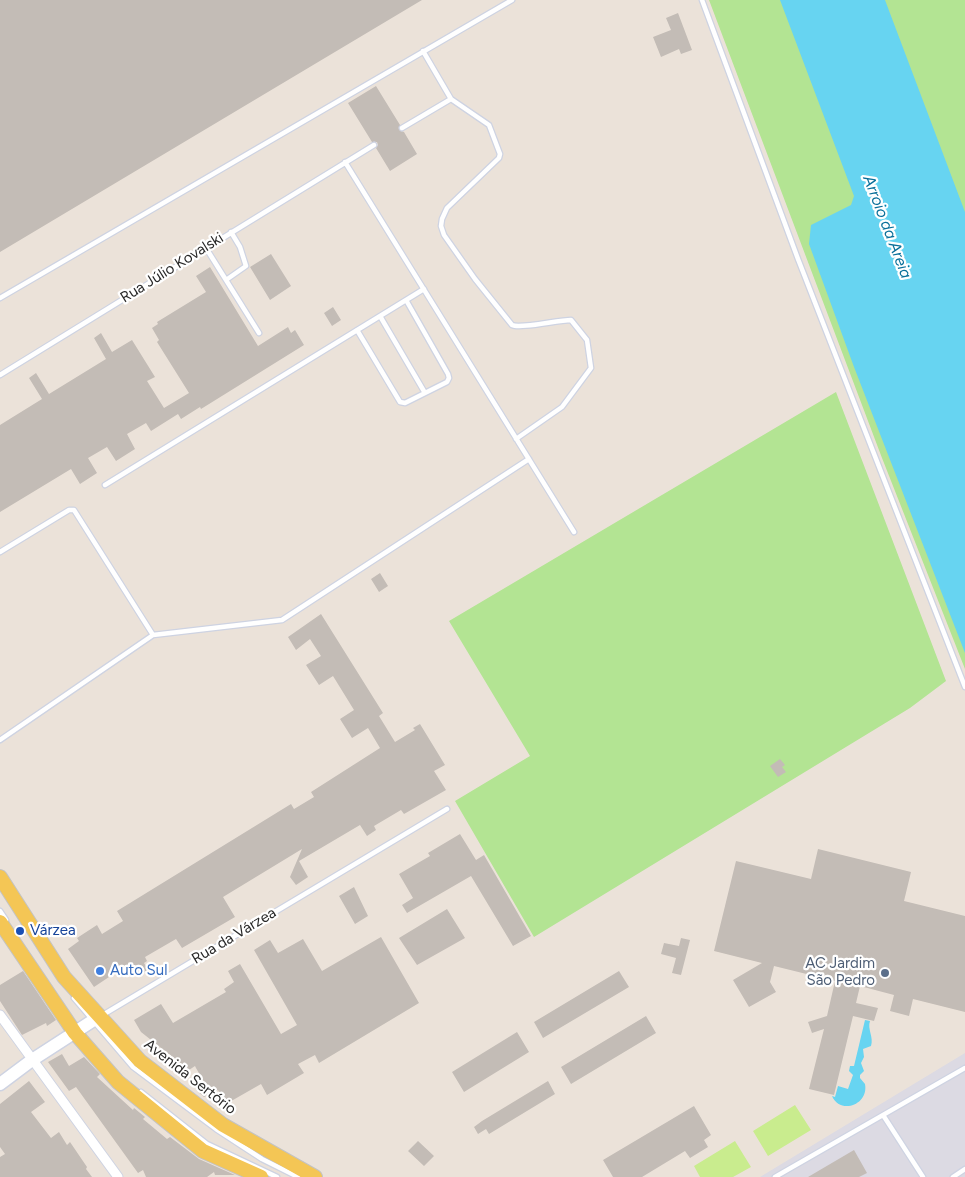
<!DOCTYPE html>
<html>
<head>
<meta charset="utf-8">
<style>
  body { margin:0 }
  canvas { display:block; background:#ebe2d9 }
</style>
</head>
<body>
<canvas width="965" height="1177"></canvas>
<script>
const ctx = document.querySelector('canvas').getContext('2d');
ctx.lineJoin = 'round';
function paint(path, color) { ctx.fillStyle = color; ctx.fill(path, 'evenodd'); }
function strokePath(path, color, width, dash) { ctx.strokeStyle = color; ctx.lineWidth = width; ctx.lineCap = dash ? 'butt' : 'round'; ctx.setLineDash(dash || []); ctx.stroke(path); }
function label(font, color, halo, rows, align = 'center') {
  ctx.font = font + ' Figtree,sans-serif'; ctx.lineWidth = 4.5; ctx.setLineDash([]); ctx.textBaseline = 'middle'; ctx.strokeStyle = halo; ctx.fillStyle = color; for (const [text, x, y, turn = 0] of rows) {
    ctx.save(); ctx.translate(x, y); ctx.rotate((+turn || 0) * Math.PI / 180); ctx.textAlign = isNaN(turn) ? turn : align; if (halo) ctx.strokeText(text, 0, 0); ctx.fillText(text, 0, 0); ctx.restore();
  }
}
paint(new Path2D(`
  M 965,1053 L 965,1177 L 760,1177 Z`), '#dcdae3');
paint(new Path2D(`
  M 709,0 L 965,0 L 965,669 L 882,458 Z
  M 836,392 L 946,681 L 910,708 L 534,937 L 455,801 L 530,756 L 449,621 Z`), '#b3e493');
paint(new Path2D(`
  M 795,1105 L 811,1130 L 768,1156 L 753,1131 Z
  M 735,1141 L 751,1167 L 733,1177 L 700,1177 L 694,1166 Z`), '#c9ec8e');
paint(new Path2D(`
  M 780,0 L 885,0 L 965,212 L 965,653 L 854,367 L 809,244 L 811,225 L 851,205 L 854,196 Z
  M 865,1020 L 870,1021 C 867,1029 874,1037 871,1046 L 863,1049 L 864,1057 L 861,1063 L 864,1071 L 860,1075 L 860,1078 L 865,1084 C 869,1105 840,1115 832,1096 L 835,1097 L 838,1086 L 848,1089 L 853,1075 L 849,1071 L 850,1066 L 854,1066 Z`), '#67d4f1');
paint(new Path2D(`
  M 0,0 L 422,0 L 0,252 Z
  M 678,13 L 692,50 L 681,54 L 679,49 L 661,57 L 653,37 L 671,30 L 666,18 Z
  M 376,86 L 400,125 L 399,130 L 404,132 L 417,154 L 390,171 L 376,148 L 378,145 L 377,142 L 372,142 L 348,103 Z
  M 271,254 L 291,286 L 270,300 L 250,267 Z
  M 210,267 L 258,346 L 288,327 L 291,333 L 295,330 L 304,345 L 201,409 L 200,407 L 181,419 L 178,414 L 151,431 L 146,423 L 127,434 L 135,449 L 116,461 L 107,447 L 88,458 L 97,473 L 80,484 L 71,469 L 0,512 L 0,425 L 42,399 L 29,378 L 36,373 L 49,394 L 106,359 L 94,338 L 101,333 L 112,352 L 132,340 L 155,377 L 147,381 L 164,408 L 189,393 L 157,342 L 159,340 L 152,328 L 158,324 L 157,322 L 206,292 L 196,276 Z
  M 333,307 L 341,320 L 332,326 L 324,313 Z
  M 380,573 L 388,586 L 379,592 L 371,579 Z
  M 321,614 L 383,713 L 379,716 L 395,742 L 415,730 L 413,728 L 420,724 L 445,765 L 434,771 L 446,790 L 404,814 L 401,810 L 374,826 L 376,830 L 367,836 L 360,825 L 299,861 L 308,877 L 296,885 L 290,877 L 302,849 L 223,897 L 235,917 L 182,948 L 176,939 L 145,957 L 147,961 L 144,963 L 148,970 L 138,976 L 135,971 L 122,977 L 118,971 L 94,987 L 68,949 L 79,941 L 77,938 L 97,925 L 102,934 L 123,921 L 117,911 L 291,804 L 294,809 L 314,797 L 311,792 L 380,748 L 368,728 L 352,738 L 340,719 L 354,710 L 333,676 L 319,685 L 306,665 L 321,656 L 310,639 L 296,650 L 288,637 Z
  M 780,759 L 785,765 L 782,767 L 786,772 L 778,777 L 770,766 Z
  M 460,834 L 476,860 L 484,855 L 531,936 L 513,946 L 471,876 L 407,913 L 402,905 L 413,898 L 399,874 L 430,856 L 428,853 Z
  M 818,849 L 911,872 L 904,901 L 965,916 L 965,1012 L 913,999 L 909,1016 L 890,1011 L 894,995 L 860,986 L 856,1003 L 878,1008 L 874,1021 L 853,1016 L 834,1095 L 809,1089 L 824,1029 L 812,1033 L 808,1022 L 827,1016 L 835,981 L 774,966 L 770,982 L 776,992 L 749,1007 L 733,980 L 762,963 L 714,951 L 736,861 L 811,879 Z
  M 354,887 L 368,916 L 355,924 L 339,896 Z
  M 447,909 L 465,938 L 417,965 L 399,938 Z
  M 381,937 L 419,1003 L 319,1063 L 315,1055 L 298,1064 L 304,1073 L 267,1095 L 261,1084 L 226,1104 L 218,1090 L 204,1097 L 196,1090 L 206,1085 L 196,1068 L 195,1066 L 189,1070 L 141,1032 L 134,1020 L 161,1004 L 173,1023 L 226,992 L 224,989 L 234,982 L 228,971 L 240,964 L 281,1034 L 297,1025 L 254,950 L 270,940 L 278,953 L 303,939 L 322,971 Z
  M 681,938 L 690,940 L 681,975 L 672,973 L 676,958 L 661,954 L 664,943 L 679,946 Z
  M 23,971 L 56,1020 L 47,1026 L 46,1023 L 22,1035 L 0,1001 L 0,985 Z
  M 619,971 L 629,987 L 543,1038 L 534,1022 Z
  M 646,1016 L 656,1033 L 571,1084 L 561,1067 Z
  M 517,1032 L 529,1052 L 464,1092 L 452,1072 Z
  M 62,1054 L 69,1066 L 84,1057 L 100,1074 L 97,1077 L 133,1110 L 134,1108 L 145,1117 L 143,1119 L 167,1139 L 170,1137 L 199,1159 L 235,1175 L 215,1175 L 214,1172 L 207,1177 L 146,1177 L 143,1170 L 138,1173 L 76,1087 L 69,1091 L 48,1062 Z
  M 29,1081 L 45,1102 L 31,1112 L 51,1138 L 59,1132 L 67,1145 L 70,1142 L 87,1167 L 86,1169 L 92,1177 L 0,1177 L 0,1157 L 5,1154 L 0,1147 L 0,1104 Z
  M 548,1081 L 555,1094 L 489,1134 L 486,1129 L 478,1134 L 474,1127 L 482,1121 Z
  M 694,1106 L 711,1135 L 704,1140 L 708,1147 L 690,1158 L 685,1151 L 642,1177 L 613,1177 L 603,1160 Z
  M 418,1141 L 434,1156 L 424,1166 L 408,1151 Z
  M 854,1150 L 867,1173 L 859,1177 L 808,1177 Z`), '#c3bcb6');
const lane = new Path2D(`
  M 702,0 L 798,259 L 965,687
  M 451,99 L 489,125 L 500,154 L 499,158 L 447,208 L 442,219 L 441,226 L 444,235 L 475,279 L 512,325 C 520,329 558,320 571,320 L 587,340 L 591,368 L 562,407 L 516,439
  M 402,128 L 451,99 L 423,51
  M 345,162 L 574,532
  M 206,248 L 226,280 L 246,266 L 240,247 L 231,232
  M 226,280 L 259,333
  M 0,298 L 512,0
  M 380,316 L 425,393
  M 357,330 L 400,402 L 405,403 L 447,382 L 449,378 L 448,374 L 406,300
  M 0,375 L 374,145
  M 105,485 L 424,289
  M 0,552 L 69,510 L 74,510 L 153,635 L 282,620 L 529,459
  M 0,740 L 153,635
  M 0,911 L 6,920
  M 74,998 L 133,1067 L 216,1129 L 262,1159 L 298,1177
  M 101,1016 L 447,809
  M 141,1092 L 207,1144 L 277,1177
  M 883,1115 L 923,1177
  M 775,1177 L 965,1068
  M 953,1177 L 965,1169`);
const street = new Path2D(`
  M 0,1015 L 118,1177`);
const secondary = new Path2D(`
  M 0,1084 L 32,1060 L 100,1016`);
const primary = new Path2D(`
  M 0,877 L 64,977 L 140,1061 L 223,1125 L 315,1177
  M 0,922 L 75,1033 L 118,1082 L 203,1151 L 261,1177`);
strokePath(lane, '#ced3e2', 7);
strokePath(street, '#ced3e2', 11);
strokePath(secondary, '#ced3e2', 15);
strokePath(primary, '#c3c3c3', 16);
strokePath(lane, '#fff', 4.5);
strokePath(street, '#fff', 9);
strokePath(secondary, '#fff', 12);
strokePath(primary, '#f4c655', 14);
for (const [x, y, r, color] of [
  [20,931,5,"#1a4fb4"],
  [100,971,5,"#3f7fe0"],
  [885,973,5,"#5c6f8a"]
]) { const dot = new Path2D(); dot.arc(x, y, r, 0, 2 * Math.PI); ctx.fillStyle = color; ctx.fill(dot); strokePath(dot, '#fff', 2); }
label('15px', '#282828', '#fff', [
  ["Rua Júlio Kovalski",172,268,-32],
  ["Rua da Várzea",234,936,-31],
  ["Avenida Sertório",190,1077,38]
]);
label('15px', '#164399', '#fff', [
  ["Várzea",30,931]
], 'left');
label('15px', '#4e5e75', '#fff', [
  ["AC Jardim",875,964],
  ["São Pedro",875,981]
], 'right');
label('15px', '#366cbe', '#fff', [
  ["Auto Sul",110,971]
], 'left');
label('italic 16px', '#0a709a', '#fff', [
  ["Arroio da Areia",887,227,69]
]);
</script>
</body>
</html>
